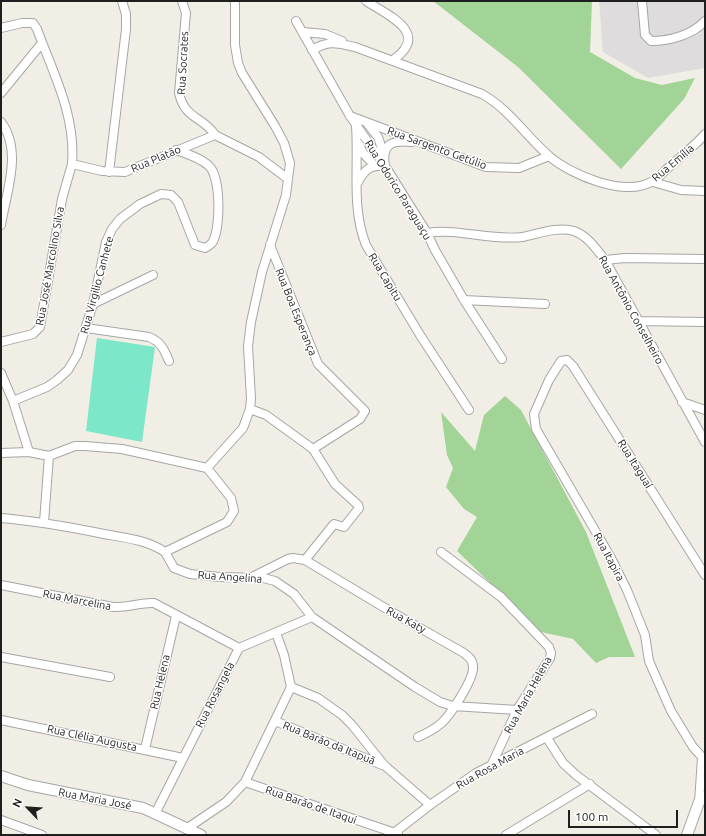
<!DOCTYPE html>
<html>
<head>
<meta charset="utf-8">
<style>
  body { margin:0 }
  #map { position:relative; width:706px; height:836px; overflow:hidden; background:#f1eee5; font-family:Ubuntu,sans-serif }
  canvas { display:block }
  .frame { position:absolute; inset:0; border:2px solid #1f1f1f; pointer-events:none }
  .north { position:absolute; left:8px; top:788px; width:40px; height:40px; -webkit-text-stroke:3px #fff; paint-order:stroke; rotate:295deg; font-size:11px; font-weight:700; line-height:16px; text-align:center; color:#1f1f1f }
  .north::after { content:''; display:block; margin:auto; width:14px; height:18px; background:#1f1f1f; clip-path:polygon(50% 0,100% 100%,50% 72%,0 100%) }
  .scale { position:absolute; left:568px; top:810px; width:110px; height:18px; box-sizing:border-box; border:2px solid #1f1f1f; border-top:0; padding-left:5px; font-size:12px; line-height:14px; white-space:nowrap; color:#1f1f1f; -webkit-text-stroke:3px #fff; paint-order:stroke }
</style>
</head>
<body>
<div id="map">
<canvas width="706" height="836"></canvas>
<div class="frame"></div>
<div class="north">N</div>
<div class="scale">100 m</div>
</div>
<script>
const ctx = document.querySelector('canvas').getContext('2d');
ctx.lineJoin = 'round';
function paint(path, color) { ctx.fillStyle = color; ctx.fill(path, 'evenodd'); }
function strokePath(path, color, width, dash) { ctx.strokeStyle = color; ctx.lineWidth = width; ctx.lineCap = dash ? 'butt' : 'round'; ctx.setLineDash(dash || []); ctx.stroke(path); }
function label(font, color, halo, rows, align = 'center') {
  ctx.font = font + ' Ubuntu,sans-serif'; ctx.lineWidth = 3; ctx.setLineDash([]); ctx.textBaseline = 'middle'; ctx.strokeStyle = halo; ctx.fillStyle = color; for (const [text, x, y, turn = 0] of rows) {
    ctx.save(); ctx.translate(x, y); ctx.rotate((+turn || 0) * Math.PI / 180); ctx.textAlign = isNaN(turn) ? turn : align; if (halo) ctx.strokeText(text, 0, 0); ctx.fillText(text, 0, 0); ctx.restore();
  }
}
paint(new Path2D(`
  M 599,1 L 705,1 L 705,68 L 648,78 L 603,52 Z`), '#dedcdc');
paint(new Path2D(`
  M 433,1 L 592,1 L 590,52 L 635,78 L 662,85 L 695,78 L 684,99 L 621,169 L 518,67 Z
  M 505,396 L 521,410 L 586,532 L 635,657 L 609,657 L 596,663 L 573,639 L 541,632 L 457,551 L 477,517 L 464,509 L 446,487 L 453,468 L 447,455 L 441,412 L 475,451 L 484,415 Z`), '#a1d496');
paint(new Path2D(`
  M 97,338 L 155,347 L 142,442 L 86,431 Z`), '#7ce7c9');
const minor = new Path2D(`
  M 182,1 L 186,13 L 179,93 C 185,120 203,116 215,135
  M 366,1 C 389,16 431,33 393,60
  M 642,1 L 645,35 L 651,41 C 670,41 692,35 705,21
  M 296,21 L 350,116 L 387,169 L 427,233 L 435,250 L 464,300 L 502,359
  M 1,28 L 22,23 L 33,23 L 37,29 C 53,73 76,115 72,164 L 102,171 L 125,172 L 215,135 L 259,157 L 288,179
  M 303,32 L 325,34 L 342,41
  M 312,50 C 330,40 336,43 355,47 L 482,94 C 509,109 526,136 549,156 C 571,175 625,198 653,181 C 659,178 664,171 669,167 C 681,156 695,146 705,134
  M 1,93 L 42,43
  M 350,116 L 486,167 L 519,168 L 549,156
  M 1,122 C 23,151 6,193 1,225
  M 367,123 L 378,137 L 384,155
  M 356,126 C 359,165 351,208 366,245 L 420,335 L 469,410
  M 359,144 L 363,153 L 374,165
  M 109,172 L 126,29 L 126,14 L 122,1
  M 358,182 C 365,169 370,165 385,166 C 381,143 393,140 412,142
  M 653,182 L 681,190 L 705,191
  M 427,233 C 459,228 490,241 522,237 C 538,234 558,226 574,231 C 588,236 596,249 605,260 L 705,442
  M 605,260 L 625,258 L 705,259
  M 464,300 L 545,304
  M 93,304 L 153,275
  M 637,321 L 705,322
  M 86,328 L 149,337 C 161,342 164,349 169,361
  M 1,342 L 33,334 L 40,327 L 62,199 L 72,164
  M 1,373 L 13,401 L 29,452
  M 13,401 L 47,387 L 57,380 L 68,370 L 77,355 L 93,304 L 106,242 L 112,229 L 120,219 L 140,204 L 161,194 L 171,195 L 178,202 L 195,245 L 205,248 C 207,247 210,245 212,243 C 221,230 221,177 209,166 C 201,158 187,154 176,150
  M 682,402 L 705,410
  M 250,409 L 266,415 L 313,449 L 360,419 L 365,411 L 318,364 L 270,245
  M 1,453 L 29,452 L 49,456 L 75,446 L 85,446 L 122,449 L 207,468 L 243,428 L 250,409 L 251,399 L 248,346 L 251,322 L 262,272 L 286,195 L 290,163 L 284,143 L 275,126 L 242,73 L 238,63 L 235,45 L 235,1
  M 207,468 L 231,498 L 234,511 L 227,522 L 165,552 L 174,568 L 190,574 L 220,577 L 263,578 L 275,581 L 294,594 L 312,617 L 415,687 L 440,702 L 453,706 L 517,710
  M 1,518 C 36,521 70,527 104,534 C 126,538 147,540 165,552
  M 44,522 L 49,456
  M 441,552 L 501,597 L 549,647 L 551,653 L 550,658 L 517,710 L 491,766
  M 305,560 L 334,524 L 344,527 L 359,508 L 358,505 L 335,484 L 313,449
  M 705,575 L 573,366 L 567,360 L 561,361 L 549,380 L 534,414 L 536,429 L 611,558 L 627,590 L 645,635 L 649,661 L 671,711 L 693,747 L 705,760
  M 252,577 L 288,559 L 293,558 L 305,560 L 390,611 L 464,653 C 469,657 473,660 473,667 C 474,679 449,718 439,725 C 433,730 425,734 418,737
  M 1,585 L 113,607 C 128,608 141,602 154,603 L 239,648
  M 1,657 L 110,677
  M 291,687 L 318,698 L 342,715 L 352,725 L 384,765 L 430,805
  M 1,720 L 183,758
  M 275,721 L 382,765
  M 547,738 L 563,763 L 576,775 L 656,835
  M 145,749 L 176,616
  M 245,782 L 398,834
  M 699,802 L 702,758
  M 155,814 L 239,648 L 312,617
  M 1,820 L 42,835
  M 186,829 L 226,802 L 245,782 L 291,687 L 284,655 L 276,633
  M 394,833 L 430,805 L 476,773 L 592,714
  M 506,835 L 590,784`);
const tertiary = new Path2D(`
  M 1,776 L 28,785 L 143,808 L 201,835
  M 687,835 L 699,802 L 705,797`);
strokePath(minor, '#a6a6a6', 10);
strokePath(tertiary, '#a6a6a6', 12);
strokePath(minor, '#fff', 8);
strokePath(tertiary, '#fff', 10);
label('11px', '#1f1f1f', '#fff', [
  ["Rua Socrates",183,63,-87],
  ["Rua Sargento Getúlio",437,148,20],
  ["Rua Platão",156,159,-23],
  ["Rua Emília",673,163,-40],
  ["Rua Odorico Paraguaçu",398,190,58],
  ["Rua José Marcolino Silva",50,266,-80],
  ["Rua Capitu",385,277,59],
  ["Rua Virgilio Canhete",97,285,-75],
  ["Rua Antônio Conselheiro",631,310,61],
  ["Rua Boa Esperança",296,312,68],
  ["Rua Itaguaí",635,464,58],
  ["Rua Itapira",609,557,62],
  ["Rua Angelina",230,577,4],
  ["Rua Marcelina",77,600,11],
  ["Rua Katy",406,620,29],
  ["Rua Helena",160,682,-77],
  ["Rua Rosangela",215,695,-63],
  ["Rua Maria Helena",528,695,-61],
  ["Rua Clélia Augusta",92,738,12],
  ["Rua Barão da Itapuã",329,743,22],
  ["Rua Rosa Maria",490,768,-29],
  ["Rua Maria José",95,799,11],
  ["Rua Barão de Itaqui",311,805,19]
]);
</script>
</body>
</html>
